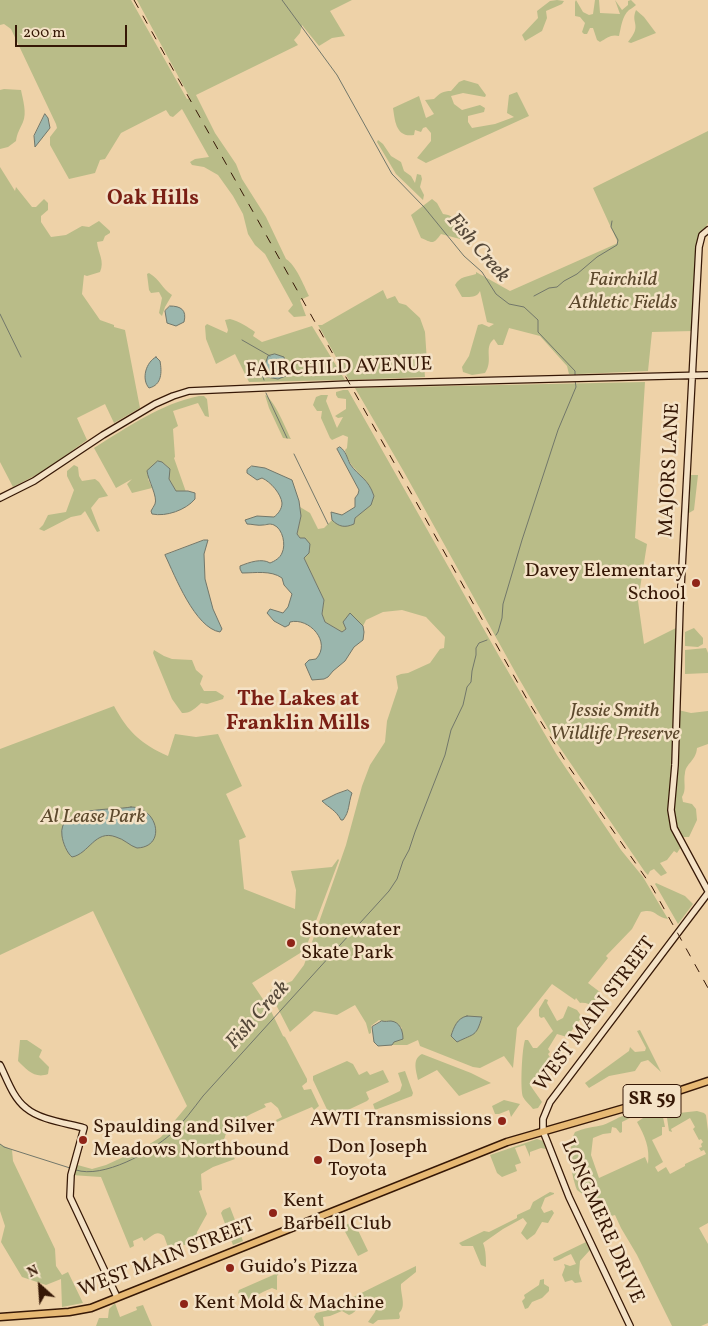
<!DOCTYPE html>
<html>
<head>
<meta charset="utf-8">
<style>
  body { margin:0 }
  #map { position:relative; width:708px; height:1326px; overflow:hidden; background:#eed2a8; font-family:Vollkorn,serif }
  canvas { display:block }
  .north { position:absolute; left:15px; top:1261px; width:50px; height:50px; -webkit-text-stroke:4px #f4e2c6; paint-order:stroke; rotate:334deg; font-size:14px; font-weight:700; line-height:20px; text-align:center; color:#361806 }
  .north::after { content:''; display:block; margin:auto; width:18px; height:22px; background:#361806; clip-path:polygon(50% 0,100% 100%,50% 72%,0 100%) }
  .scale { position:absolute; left:15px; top:25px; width:112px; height:22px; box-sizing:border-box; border:2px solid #361806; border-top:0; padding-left:6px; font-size:15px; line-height:18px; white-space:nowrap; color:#361806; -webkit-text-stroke:4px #f4e2c6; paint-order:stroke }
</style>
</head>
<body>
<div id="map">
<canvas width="708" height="1326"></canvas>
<div class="north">N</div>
<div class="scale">200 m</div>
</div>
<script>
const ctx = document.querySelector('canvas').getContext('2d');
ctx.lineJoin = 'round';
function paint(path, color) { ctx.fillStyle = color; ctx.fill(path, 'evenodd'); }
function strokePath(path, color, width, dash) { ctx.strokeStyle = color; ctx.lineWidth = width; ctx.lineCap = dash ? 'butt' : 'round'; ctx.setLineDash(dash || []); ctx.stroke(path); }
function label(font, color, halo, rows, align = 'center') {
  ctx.font = font + ' Vollkorn,serif'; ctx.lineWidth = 5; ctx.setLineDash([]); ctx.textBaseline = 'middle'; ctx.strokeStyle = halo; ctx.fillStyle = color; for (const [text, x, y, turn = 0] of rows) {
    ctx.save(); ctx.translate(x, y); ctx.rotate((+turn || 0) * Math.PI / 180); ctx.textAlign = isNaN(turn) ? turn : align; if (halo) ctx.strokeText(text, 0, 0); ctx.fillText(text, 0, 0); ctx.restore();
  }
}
paint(new Path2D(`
  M 0,0 L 131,0 L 187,99 L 190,98 L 137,0 L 352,0 L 330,11 L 345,36 L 332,38 L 319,46 L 302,25 L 300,33 L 294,40 L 298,45 L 196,95 L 215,133 L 236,164 L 242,179 L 266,217 L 286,259 C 296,265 304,286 309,296 L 300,300 L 306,316 L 294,317 L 288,311 L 293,305 L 265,254 L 255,245 L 248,234 L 243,214 L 233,196 L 218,175 L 204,167 L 192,165 L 190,162 L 195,159 L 209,157 L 182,109 L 173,117 L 170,116 L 166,110 L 121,133 L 105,159 L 100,160 L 95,173 L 69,179 L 50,145 L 50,137 L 57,128 L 56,124 L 11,29 L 4,24 L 0,25 Z
  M 557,0 L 564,1 L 562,4 L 546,11 L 547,18 L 542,31 L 525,41 L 522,35 L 538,18 L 537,11 L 550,1 Z
  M 576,0 L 583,12 L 589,15 L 593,14 L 595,0 L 599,0 L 600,13 L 620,14 L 615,0 L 622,10 L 628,5 L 628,1 L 631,0 L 636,5 C 634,7 632,8 629,10 C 622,16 621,28 619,36 C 611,34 607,38 600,42 L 597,40 L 593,28 L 590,28 L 587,34 L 584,34 L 582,32 L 585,23 L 580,17 L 575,16 L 575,2 Z
  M 636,10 L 644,17 L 656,33 L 631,43 L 628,42 C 643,24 630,24 636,10 Z
  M 464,80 L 478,84 L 486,95 L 485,97 L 463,93 L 451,96 L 454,104 L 462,110 L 480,105 L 485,108 L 484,112 L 468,116 L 468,122 L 472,128 L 495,124 L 514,117 L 507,113 L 509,95 L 517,92 L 529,116 L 426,163 L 417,158 L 431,141 L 431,133 L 426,127 L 423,128 L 421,132 L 415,130 L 414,135 C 396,138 395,121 393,108 L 419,96 L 426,118 L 434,114 L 425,100 L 434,99 C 440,93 443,91 451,91 L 459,82 Z
  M 4,89 L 21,90 C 23,100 27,113 23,122 C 20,129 17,133 16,141 L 8,147 L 0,149 L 0,90 Z
  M 708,131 L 708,223 C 705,230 699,233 697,241 L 693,331 L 652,332 L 648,371 L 579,374 L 569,374 L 567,366 L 540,336 L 509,328 L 503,345 L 498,345 L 494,339 C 483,348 494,360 485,373 L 472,375 L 463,372 L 462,367 L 469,356 L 478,325 L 482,324 L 489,327 L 494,324 L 487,322 L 480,291 C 477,298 470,297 462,297 L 455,285 C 460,276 467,277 476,274 L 476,272 L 510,291 L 618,243 L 593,188 Z
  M 378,140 L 383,144 L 391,156 L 401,162 L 404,171 L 411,176 L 415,183 L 417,174 L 421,175 L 422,179 L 420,187 L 424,195 L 423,200 L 396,174 L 377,142 Z
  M 0,167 L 15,191 L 16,187 L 32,207 L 36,207 L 44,199 L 48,203 L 48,210 L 41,216 L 41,222 L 51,237 L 66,235 L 82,226 L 89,227 L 99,221 L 110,231 L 110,233 L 105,236 L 103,241 L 97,242 C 98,253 105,261 100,272 L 87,276 L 84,275 L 82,294 L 100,320 L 114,325 L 114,327 L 125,330 L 140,408 L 114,423 L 105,404 L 77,418 L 87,440 L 44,471 L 13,487 L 0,462 Z
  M 432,199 L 437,203 L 443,214 C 459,216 454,225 460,237 L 460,239 L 441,234 C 433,245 433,243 421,238 L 411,215 Z
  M 149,273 C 161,280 161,288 172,295 L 165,307 L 162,316 L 159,313 L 162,298 L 159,292 L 151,293 L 149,290 L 147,274 Z
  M 383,290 L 387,299 L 395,296 L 399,303 L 406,305 L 420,318 L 425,332 L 427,362 L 426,365 L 424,365 L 425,377 L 349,380 L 318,325 L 322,325 Z
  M 230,319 C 239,321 248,327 255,332 L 253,336 L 262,342 L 312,326 L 345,380 L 249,382 L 235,354 L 216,364 L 206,339 L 205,326 L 207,324 L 227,333 L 228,330 L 225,320 Z
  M 645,382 L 635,538 L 647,544 L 638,601 L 644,644 L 678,627 L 672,769 L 668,814 L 671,826 L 681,847 L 677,853 L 674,851 L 667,860 L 660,863 L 667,873 L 661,876 L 654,869 L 650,871 L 648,875 L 645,872 L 556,742 L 518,677 L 404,472 L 355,388 Z
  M 343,390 L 348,390 L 499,656 L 557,755 L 621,850 L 643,877 L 668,919 C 656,918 656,908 641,912 L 632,929 L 606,956 L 608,958 L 588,983 L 600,992 L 596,1005 C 590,1006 587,1002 580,1003 L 576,998 L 575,1000 L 552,984 L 517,1028 L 513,1068 L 504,1056 L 480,1068 L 473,1067 L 420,1046 L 418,1040 L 407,1045 L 392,1045 L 402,1028 C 394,1020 389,1024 379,1020 L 371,1026 L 371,1033 L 369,1034 L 366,1023 L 355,1005 L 337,1015 L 314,1011 L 290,1032 L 272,997 L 270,990 L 292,981 L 304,965 L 346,845 L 362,786 L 370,765 L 385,742 L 387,721 L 398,688 L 396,676 L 401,674 L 408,673 L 430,663 L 440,649 L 444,648 L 445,637 L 426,617 L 402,610 L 383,612 L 366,620 L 363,626 L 350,613 L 346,629 L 342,632 L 325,622 L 322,614 L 324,600 L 304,558 L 310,550 L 297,534 L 301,516 L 300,507 L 310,513 L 318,529 L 324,528 L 332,520 C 338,526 345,528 354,524 L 355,518 L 370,505 L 374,496 C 367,474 349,471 345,450 L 347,448 L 348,437 L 343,435 L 332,440 L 330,438 L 321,418 L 322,411 L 317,411 L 313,405 L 316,397 L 321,395 L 328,395 L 326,401 L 337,428 L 343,417 L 338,418 L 335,416 L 346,409 L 346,399 L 338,398 L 336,395 L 336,392 Z
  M 265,395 C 274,399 286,429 291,439 L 283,438 L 269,408 Z
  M 199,396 L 204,396 L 207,399 L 209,417 L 205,416 L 198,403 L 173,411 L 178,426 L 173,429 L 175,457 L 174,458 L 186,492 L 176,491 L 169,479 L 168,467 L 162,462 L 148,479 L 152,488 L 132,493 L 127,484 L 132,479 L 116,488 L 94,448 C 128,427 160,404 199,396 Z
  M 74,465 L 78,467 L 79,476 L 82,481 L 95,479 L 99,482 L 108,496 L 99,498 L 91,508 L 100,531 L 97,532 L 85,511 L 81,515 L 71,517 L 44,531 L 39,529 L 43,525 L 48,515 L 66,512 L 74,490 L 67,476 L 67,471 Z
  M 691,475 L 698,475 L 694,510 L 689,513 L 690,478 Z
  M 694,628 L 703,638 L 703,644 L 698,647 L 685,646 L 685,632 Z
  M 706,648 L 708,653 L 708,673 L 685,674 L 685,650 Z
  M 154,650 L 164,656 L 172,659 L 192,660 L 196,670 L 203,676 L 200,684 L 204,691 L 216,691 L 224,696 L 223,699 L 207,704 L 201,703 C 196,708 189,714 182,713 L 172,699 L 153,653 Z
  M 114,706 C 128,732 141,744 168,756 L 175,734 L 196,737 L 218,734 L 242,786 L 226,794 L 246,837 L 239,840 L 244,889 L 295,909 L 296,890 L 291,871 L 332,867 L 338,859 L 339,860 L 305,950 L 252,983 L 271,1011 L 283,1036 L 285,1037 L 307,1079 L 307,1082 L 302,1086 L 304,1090 L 311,1089 L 319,1106 L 314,1110 L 312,1107 L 277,1122 L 276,1120 L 282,1117 L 278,1108 L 271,1102 L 264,1104 L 266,1107 L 251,1114 L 228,1127 L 223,1143 L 235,1159 L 213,1167 L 201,1174 L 202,1190 L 199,1191 L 207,1214 L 197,1232 L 195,1246 L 184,1245 L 179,1241 L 169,1250 L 164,1236 C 156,1229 152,1237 144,1241 L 142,1237 L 133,1241 L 134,1246 L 130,1248 L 101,1177 L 71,1175 L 74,1164 L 92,1169 L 106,1165 L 143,1148 L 161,1137 L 187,1106 L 93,911 L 0,955 L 0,749 Z
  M 678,710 L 691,713 L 708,711 L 708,744 L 697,748 C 696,761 686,763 685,773 C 683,782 687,789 682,797 L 683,802 L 692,804 L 696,809 L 697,820 L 689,837 L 680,837 L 673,818 Z
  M 656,883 L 685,896 L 693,904 L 678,924 L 655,884 Z
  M 545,999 L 548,1000 L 547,1003 L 557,1021 L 563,1018 L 568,1006 L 577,1010 L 582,1017 L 567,1037 L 557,1034 L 548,1049 L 550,1052 L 548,1054 L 551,1059 L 547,1065 L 545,1070 L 531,1080 L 530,1085 L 542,1102 L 538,1108 L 533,1109 C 530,1105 525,1101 523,1097 C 520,1090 522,1048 525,1040 L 528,1040 L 533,1048 L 537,1048 L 553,1031 L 544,1017 L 541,1018 L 539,1016 L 539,1009 Z
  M 640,1030 L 661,1072 L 648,1060 L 641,1062 L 635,1071 L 609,1076 L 589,1088 L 585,1083 L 629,1051 L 630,1047 L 635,1052 L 645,1051 L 646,1048 L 637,1031 Z
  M 20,1040 L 27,1040 L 42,1050 L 39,1057 L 49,1067 L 48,1074 C 35,1079 27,1070 18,1061 Z
  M 422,1054 L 471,1073 L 491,1083 L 459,1096 L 437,1070 L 418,1080 C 416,1070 412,1059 422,1054 Z
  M 347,1061 L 353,1064 L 359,1075 L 367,1071 L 370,1075 L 383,1070 L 389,1082 L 366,1092 L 369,1099 L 367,1101 L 333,1117 L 333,1119 L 332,1120 L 313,1080 L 313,1076 Z
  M 405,1071 L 413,1093 L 412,1096 L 375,1110 L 373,1104 L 400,1091 L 402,1085 L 398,1073 Z
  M 504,1100 L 520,1104 L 511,1117 L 509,1110 L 499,1114 L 495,1114 L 492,1106 Z
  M 697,1111 L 704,1113 L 706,1115 L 708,1131 L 708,1223 L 699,1228 L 708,1244 L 708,1323 L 701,1326 L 672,1326 L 637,1255 L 621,1228 L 615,1215 L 608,1217 L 602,1217 L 588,1198 L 577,1190 C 571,1174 567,1148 575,1132 C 584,1128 594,1127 603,1125 C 612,1122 619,1116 629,1114 L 632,1117 L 622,1122 L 622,1132 L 620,1133 L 616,1128 L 612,1127 L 611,1133 L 603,1134 L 593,1138 L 591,1155 L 599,1178 L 645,1157 L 648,1164 C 650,1148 645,1136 637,1122 L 643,1118 L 661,1116 L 663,1117 L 665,1127 L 662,1127 L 662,1135 L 652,1140 L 663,1162 L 655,1167 L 658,1172 L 666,1167 L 670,1174 L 685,1166 L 685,1164 L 706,1154 L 704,1150 L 699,1152 L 701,1151 L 699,1148 L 702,1147 L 701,1144 L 703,1142 L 701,1139 L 699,1140 L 693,1129 L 695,1127 L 690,1118 L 671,1129 L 672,1132 L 669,1131 L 667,1118 L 670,1114 Z
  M 537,1139 L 543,1141 L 546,1149 L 541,1148 L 530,1152 L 530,1157 L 525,1145 L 515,1148 L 521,1163 L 515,1165 L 517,1171 L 502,1177 L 497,1173 L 490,1155 Z
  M 0,1144 L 12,1150 L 13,1161 L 55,1249 L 56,1266 L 62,1275 L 68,1272 L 83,1303 L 62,1307 L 61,1279 L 46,1285 L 22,1277 L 1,1242 L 5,1226 L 0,1211 Z
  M 550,1192 L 554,1193 L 554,1194 L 545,1198 L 541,1208 L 544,1213 L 552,1210 L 554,1213 L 548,1223 L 542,1222 L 535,1234 L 527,1240 L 521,1233 L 527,1223 L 523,1218 L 503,1229 L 483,1243 C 486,1250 486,1259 486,1267 L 481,1265 L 473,1246 L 462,1246 L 459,1243 L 484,1231 L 489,1232 L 517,1218 L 517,1215 L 530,1209 L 533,1202 Z
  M 230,1207 L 243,1241 L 233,1245 L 221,1213 L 223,1210 Z
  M 354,1222 L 368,1251 L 358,1256 L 342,1226 Z
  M 586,1242 L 590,1250 L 580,1261 L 579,1273 L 582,1282 L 575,1283 L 572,1280 L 565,1282 L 562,1275 L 565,1267 L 564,1264 L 570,1266 L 576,1264 L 571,1254 C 565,1256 560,1261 554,1261 L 553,1258 Z
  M 416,1266 L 416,1272 L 401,1284 C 400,1294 407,1306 399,1313 L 400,1317 L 399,1319 L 378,1320 L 373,1324 L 368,1322 L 375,1312 L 378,1299 L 376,1297 L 358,1306 C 356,1311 354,1313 349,1315 L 342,1311 L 330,1316 L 323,1317 L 324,1326 L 320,1326 L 314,1317 L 316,1313 L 325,1311 Z
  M 280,1272 L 277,1276 L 277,1290 L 272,1288 C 265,1291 254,1296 249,1301 L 246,1301 L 238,1293 L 239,1290 Z
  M 544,1279 L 544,1284 L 549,1287 L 549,1291 L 542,1298 L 532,1302 L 528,1308 L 525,1309 L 522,1301 L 525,1298 L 524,1295 L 539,1285 L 540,1280 Z
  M 115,1303 L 120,1317 L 137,1310 L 136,1307 L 143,1305 L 152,1326 L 96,1326 L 99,1318 L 108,1318 L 109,1309 Z`), '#b9bc88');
const water = new Path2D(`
  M 45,114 L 48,118 L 50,128 L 35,147 L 34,136 Z
  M 170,306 C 181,306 187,310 184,322 L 176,326 L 167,323 L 165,311 Z
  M 275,354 L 284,357 L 287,371 L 286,376 L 278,379 L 261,376 L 268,356 Z
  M 156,357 L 160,361 C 162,372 162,385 149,388 C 141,379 146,362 156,357 Z
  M 340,447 C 346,451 347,458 350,464 C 359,477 368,478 374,496 L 371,505 L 355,518 L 354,524 C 345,528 339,527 332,520 L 331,512 L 342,515 L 355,507 L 355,498 L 358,494 L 359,490 L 337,449 Z
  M 158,461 L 162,462 L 170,469 L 169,479 L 176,491 L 188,491 L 195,493 L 195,499 C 186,510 166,517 152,514 L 151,511 C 152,509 154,506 155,504 C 158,497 148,480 147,471 Z
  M 252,466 L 265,468 L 292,480 L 299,501 L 301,516 L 297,534 L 300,538 L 305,538 L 310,544 L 309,553 L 304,558 L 324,600 L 322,614 L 325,622 L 342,632 L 346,629 L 343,622 L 350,613 L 363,626 L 364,632 L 363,640 L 354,647 L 345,661 L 333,671 L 328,677 L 324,679 L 312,680 L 305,664 L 309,660 L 316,659 C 332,642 309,617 290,622 L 289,625 L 285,627 L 274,621 L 267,613 L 270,609 L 283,613 L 288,607 L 292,594 L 284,585 L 282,578 C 271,570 255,573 242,573 L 240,569 L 240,566 C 250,562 262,558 270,563 C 275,561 280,558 282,553 C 286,545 283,529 274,525 C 269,523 267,525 263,525 C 258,526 252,524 247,524 L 245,520 L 257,516 L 274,517 C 278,514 282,509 282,503 C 281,494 271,482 262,478 L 257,480 L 247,473 L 247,470 Z
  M 204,540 L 208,540 L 204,554 L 205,579 L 213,609 L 222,629 L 220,632 C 195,628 175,576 165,555 Z
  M 348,790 L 352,793 C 348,804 350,811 343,820 L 341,820 C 336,810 329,808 322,801 L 336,794 Z
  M 131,807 C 158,807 167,847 137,848 C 130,846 124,839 116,837 C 95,829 89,854 72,857 C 67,853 63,843 62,836 C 57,805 111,811 131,807 Z
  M 467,1016 L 482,1017 C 476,1037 475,1033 457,1042 L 451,1036 C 454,1027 457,1018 467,1016 Z
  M 382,1021 C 385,1022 388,1021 391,1021 C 400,1022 403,1031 403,1039 L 394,1042 L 392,1045 L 378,1046 L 374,1042 L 372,1027 Z`);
paint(water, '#9ab6ad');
strokePath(water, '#72776a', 1);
strokePath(new Path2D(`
  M 282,0 L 337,75 L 392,174 L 424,207 L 464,256 L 482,272 L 496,294 L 509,304 L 524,307 L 538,320 L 538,332 L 575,371 L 575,376
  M 534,296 L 549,288 L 557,287 L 564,281 L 577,274 L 597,257 L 617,245 L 618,240 L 611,227 L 612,221
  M 0,314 L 21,357
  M 242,340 L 270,356
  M 263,377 L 264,380
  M 266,393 L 287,438
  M 294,454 L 328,524
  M 496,635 L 498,632 L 502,618 L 503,604 L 522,540 L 558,430 L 576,387 L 575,380
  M 0,1144 L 4,1147 L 70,1168
  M 76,1170 C 103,1179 151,1152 171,1134 C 183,1123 193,1109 203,1096 L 389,891 L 397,879 L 403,861 L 409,850 L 415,832 L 445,755 L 451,730 L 463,705 L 467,687 L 471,682 L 472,671 L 476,655 L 476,648 L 479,643 L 487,640`), '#72776a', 1);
const secondary = new Path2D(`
  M 708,230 L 702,235 L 699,247 L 680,606 L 675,765 L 671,810 L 674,828 L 708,891
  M 0,498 L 34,481 L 103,435 L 155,404 L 173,396 L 189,391 L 350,384 L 708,375
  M 0,1065 C 7,1079 13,1098 26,1108 C 40,1120 66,1123 84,1128 L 71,1175 L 70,1197 L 117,1297
  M 630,1326 L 569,1197 L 547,1141 L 543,1131 L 543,1119 L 550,1102 L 708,893`);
const primary = new Path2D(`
  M 0,1317 L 69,1312 L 91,1308 L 507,1142 L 642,1103 L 708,1081`);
strokePath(secondary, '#361806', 8);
strokePath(primary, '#361806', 9);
strokePath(secondary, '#f4e2c6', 5.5);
strokePath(primary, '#e7b974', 6);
strokePath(new Path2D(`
  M 134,0 L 528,701 L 569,767 L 652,887 L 708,988`), '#361806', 1, [9, 9]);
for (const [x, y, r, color] of [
  [696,583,5,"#8f2418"],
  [291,943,5,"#8f2418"],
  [502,1121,5,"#8f2418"],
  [83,1140,5,"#8f2418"],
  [318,1160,5,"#8f2418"],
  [273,1213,5,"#8f2418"],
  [230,1268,5,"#8f2418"],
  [184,1304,5,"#8f2418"]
]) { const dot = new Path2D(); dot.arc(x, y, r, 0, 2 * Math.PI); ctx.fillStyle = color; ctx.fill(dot); strokePath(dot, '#f4e2c6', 2); }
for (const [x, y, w] of [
  [652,1101,58]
]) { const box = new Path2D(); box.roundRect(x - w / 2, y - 16.5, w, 33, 4); ctx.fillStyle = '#f4e2c6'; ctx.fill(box); strokePath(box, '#361806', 1); }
label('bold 19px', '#361806', null, [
  ["SR 59",652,1101]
]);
label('italic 20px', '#5d492d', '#f4e2c6', [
  ["Fairchild",623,281],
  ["Athletic Fields",623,304],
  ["Jessie Smith",615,712],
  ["Wildlife Preserve",615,735],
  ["Al Lease Park",93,818]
]);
label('20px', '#361806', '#f4e2c6', [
  ["FAIRCHILD AVENUE",339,369,-2],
  ["MAJORS LANE",671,470,-87],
  ["WEST MAIN STREET",596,1015,-53],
  ["LONGMERE DRIVE",601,1222,66],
  ["WEST MAIN STREET",167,1259,-21]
]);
label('20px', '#361806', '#f4e2c6', [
  ["Davey Elementary",686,572,"right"],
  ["School",686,595,"right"],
  ["Stonewater",301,931],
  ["Skate Park",301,954],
  ["AWTI Transmissions",492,1121,"right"],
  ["Spaulding and Silver",93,1128],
  ["Meadows Northbound",93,1151],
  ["Don Joseph",328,1148],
  ["Toyota",328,1171],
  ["Kent",283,1202],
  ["Barbell Club",283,1225],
  ["Guido’s Pizza",240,1268],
  ["Kent Mold & Machine",194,1304]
], 'left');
label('bold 21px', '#7a1f14', '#f4e2c6', [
  ["Oak Hills",153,200],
  ["The Lakes at",298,701],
  ["Franklin Mills",298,725]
]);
label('italic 21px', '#544738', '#f4e2c6', [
  ["Fish Creek",477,249,49],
  ["Fish Creek",259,1016,-48]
]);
</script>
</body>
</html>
